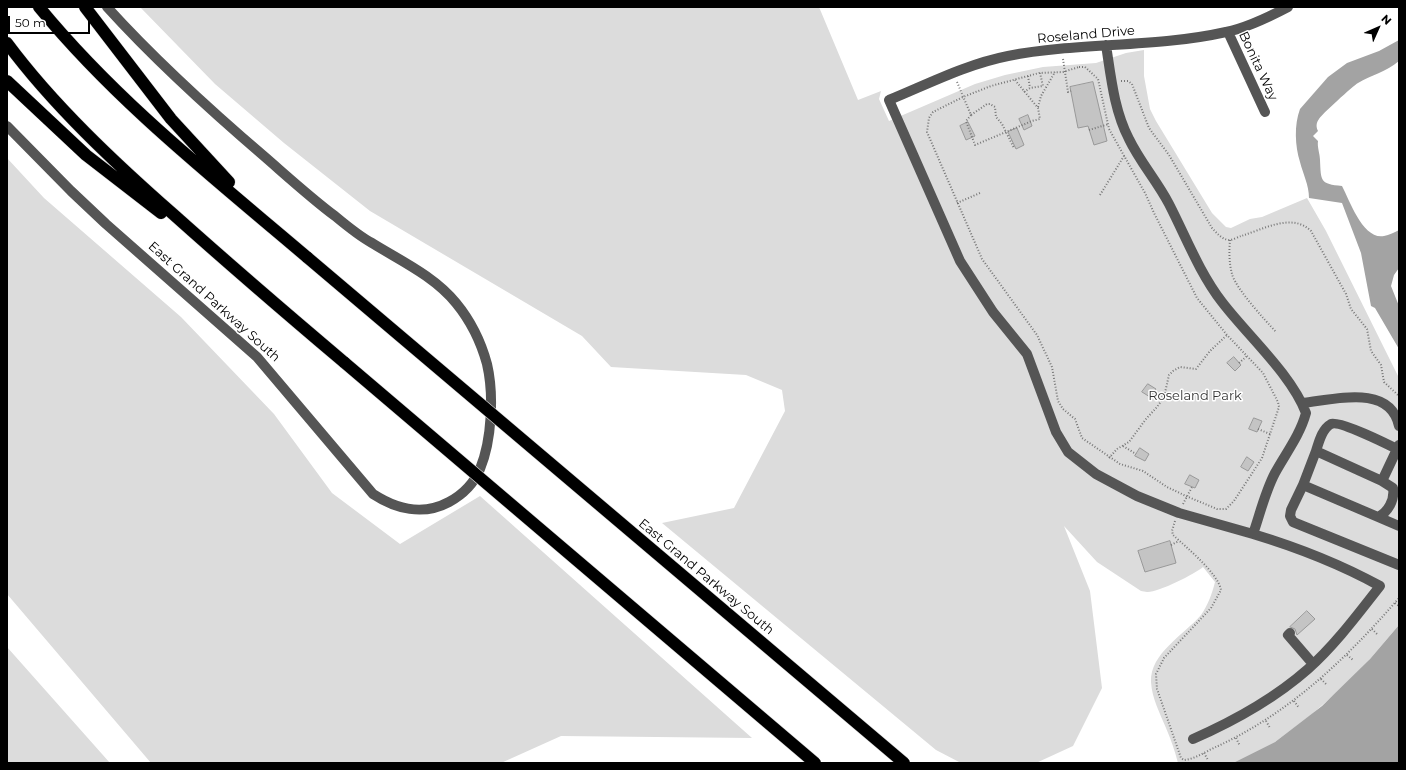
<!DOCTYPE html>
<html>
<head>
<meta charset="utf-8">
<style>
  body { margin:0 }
  #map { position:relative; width:1406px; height:770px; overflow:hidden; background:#fff; font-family:Montserrat,sans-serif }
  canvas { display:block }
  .frame { position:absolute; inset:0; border:8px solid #000; pointer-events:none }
  .north { position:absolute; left:1358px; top:8px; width:40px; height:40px; -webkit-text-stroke:3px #fff; paint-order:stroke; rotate:45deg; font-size:11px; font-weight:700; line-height:16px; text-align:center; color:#000 }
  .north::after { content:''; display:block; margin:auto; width:14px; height:18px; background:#000; clip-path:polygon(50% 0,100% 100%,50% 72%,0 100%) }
  .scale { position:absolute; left:8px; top:16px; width:82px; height:18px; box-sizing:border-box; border:2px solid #000; border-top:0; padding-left:5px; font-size:12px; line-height:14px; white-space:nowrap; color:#000; -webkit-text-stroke:3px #fff; paint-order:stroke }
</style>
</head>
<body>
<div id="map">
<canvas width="1406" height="770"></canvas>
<div class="frame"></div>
<div class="north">N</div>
<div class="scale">50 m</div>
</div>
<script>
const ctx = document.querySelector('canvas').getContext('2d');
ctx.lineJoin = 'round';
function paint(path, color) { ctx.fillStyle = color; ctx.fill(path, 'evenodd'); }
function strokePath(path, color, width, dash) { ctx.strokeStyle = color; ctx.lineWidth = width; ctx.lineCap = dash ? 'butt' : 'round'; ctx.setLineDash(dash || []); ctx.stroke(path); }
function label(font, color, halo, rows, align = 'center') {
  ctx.font = font + ' Montserrat,sans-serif'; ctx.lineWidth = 3; ctx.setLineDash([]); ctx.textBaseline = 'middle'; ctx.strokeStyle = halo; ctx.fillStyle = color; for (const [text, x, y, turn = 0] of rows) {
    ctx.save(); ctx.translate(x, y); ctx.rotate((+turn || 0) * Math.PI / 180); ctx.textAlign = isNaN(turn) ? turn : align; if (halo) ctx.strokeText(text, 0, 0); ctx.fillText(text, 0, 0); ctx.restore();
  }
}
paint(new Path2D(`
  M 140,7 L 819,7 L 858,100 L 881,91 L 879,99 L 889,121 L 975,84 L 1005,75 L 1043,67 L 1096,63 L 1126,53 L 1144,50 L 1144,76 L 1150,109 L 1156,121 L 1212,213 L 1226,227 L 1231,228 L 1250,219 L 1262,217 L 1307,198 L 1326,231 L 1399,378 L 1399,625 L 1370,659 L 1343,687 L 1312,714 L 1275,742 L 1233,763 L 1178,763 C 1175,751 1171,740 1166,728 C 1160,713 1152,699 1151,682 C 1150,653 1184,635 1201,615 C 1208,605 1212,594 1215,582 L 1203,567 C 1195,574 1157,593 1147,592 C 1145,592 1143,591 1141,591 L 1097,562 L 1064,526 L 1090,591 L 1102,688 L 1073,746 L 1036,763 L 961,763 L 936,750 L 662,523 L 734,508 L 785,411 L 782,390 L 746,375 L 611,367 L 582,336 L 370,211 L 284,143 L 215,84 Z
  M 7,158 L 44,198 L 181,317 L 274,414 L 332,493 L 400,544 L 480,496 L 752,738 L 561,736 L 501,763 L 151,763 L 7,594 Z
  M 7,647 L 110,763 L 7,762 Z`), '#dcdcdc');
paint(new Path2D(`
  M 1399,40 L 1399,61 C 1386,72 1371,75 1358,83 C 1353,86 1321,115 1319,119 C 1316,123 1316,127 1318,131 L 1313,136 L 1318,141 C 1317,147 1320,154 1320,160 C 1321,181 1320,184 1342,186 C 1350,201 1363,240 1384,236 C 1389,235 1395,232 1399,230 L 1399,268 L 1394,275 L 1391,286 L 1399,306 L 1399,349 L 1375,308 L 1371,306 L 1361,253 L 1342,203 L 1309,198 C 1309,185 1303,174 1300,162 C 1295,146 1294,125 1300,109 L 1328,77 L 1347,63 L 1379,51 Z
  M 1399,625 L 1399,763 L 1233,763 L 1275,742 L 1322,706 L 1370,659 Z`), '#a3a3a3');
const building = new Path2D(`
  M 1093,82 L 1107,141 L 1094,145 L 1088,126 L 1078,128 L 1070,87 Z
  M 1028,115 L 1032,126 L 1024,130 L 1019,119 Z
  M 968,122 L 975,136 L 966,140 L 960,126 Z
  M 1017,128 L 1024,145 L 1016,149 L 1008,132 Z
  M 1234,357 L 1241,365 L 1235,371 L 1227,363 Z
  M 1148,384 L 1156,389 L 1150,397 L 1142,392 Z
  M 1254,418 L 1262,421 L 1257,432 L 1249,429 Z
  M 1140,448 L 1149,454 L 1145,461 L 1135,456 Z
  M 1247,457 L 1254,462 L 1248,471 L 1241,467 Z
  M 1190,475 L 1199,480 L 1195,488 L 1185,484 Z
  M 1170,541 L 1176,563 L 1145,572 L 1138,551 Z
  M 1307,611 L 1315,619 L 1297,635 L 1295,629 L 1290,627 Z`);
paint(building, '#c4c4c4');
strokePath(building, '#999', 1);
const highway = new Path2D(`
  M 39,7 C 117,102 214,178 308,258
  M 85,7 L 171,119 L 229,182
  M 7,43 C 53,105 115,163 173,214 C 230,265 287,314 345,363
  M 7,81 L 86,155 L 161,213`);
strokePath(highway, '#dbdbdb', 13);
strokePath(new Path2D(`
  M 1063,59 L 1068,92 L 1071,91
  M 1079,67 L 1085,67 L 1098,79 L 1109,129 L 1145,193 L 1154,213 L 1197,298 L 1227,335 L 1263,373 L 1278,402 L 1279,407 L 1262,458 L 1234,501 L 1226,509 L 1217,509 L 1186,496 L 1167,487 L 1143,471 L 1120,464 L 1082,438 L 1075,419 L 1063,409 L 1058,401 L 1052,367 L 1037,335 L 982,259 L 927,132 L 929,118 L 933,112 L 963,97 L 991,86 L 1039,73 L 1063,72 Z
  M 1028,76 L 1030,88
  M 1121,81 L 1128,81 L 1132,84 L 1149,128 L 1169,155 L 1212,228 C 1217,233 1221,239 1229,240 C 1233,240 1238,237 1241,236 C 1262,230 1292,212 1311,231 L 1346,294 L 1351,309 L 1367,329 L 1371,351 L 1381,365 L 1384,382 L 1399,396
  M 957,82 L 971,115 L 987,104 L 990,104 L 995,107 L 996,117 L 1002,124 L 1014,148
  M 1024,92 L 1030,88 L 1043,86 L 1040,73
  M 1038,107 L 1041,96 L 1055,72
  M 971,115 L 966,121 L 975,145 L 1032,121 L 1040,119 L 1038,108 L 1015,80
  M 1089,130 L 1109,124
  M 1100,195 L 1124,156
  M 957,203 L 980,193
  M 1230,240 C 1229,251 1229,263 1232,274 C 1236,289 1265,320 1276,332
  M 1239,363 L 1247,356
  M 1154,391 L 1164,397
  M 1258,429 L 1270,434
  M 1123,446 L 1136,454
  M 1109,458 L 1117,449 L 1129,442 L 1146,419 L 1157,407 L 1164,397 L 1169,375 L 1173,371 L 1180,367 L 1196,369 L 1210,351 L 1227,335
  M 1183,504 L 1192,487
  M 1175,521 L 1172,531 L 1173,535 C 1186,547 1218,573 1221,590 L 1211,608 L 1164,658 L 1156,674 L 1157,689 L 1181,758 L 1184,760 C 1196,759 1208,750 1218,746 C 1291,712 1347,658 1399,598
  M 1171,545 L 1179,541
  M 1395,603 L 1399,606
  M 1372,629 L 1378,635
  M 1347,655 L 1353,660
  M 1321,679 L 1327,685
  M 1294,701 L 1299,708
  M 1266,721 L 1270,728
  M 1236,738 L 1240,746
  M 1204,753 L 1208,760`), '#777', 2, [1, 2]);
strokePath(new Path2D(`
  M 1228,32 L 1265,112
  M 1106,45 C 1111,77 1114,110 1129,139 C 1140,162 1157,181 1169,204 C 1186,237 1199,272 1222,302 C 1248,336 1291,374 1306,413 C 1300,435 1286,453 1275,473 C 1265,492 1260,514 1253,534 L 1179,513 L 1137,496 L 1096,474 L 1068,452 L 1056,432 L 1027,354 L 993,312 L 960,261 L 889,100 C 928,84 967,64 1008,56 C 1080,42 1155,48 1226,32 C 1247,28 1269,17 1288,7
  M 7,126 L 71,191 L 106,224 L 257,357 L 373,494 C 396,509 423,516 449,502 C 462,495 474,483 480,469 C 492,440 494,394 487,364 C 481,342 470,320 456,303 C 434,276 401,261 372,243 C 359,236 347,226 335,216 C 311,198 288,177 265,157 C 210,110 156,61 107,7
  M 1302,403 C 1333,400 1390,383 1399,426
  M 1399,452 L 1397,449 C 1387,444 1339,420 1331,424 C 1322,429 1319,442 1316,451 L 1382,481 L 1393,488 C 1395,500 1388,512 1378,517 L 1303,485 L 1291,510 L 1290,516 L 1293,522 L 1399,565
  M 1382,481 L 1399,445
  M 1303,485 L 1316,451
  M 1378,517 L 1399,526
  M 1290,633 L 1288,635 L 1313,664
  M 1193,739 C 1234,721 1274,699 1308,669 C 1335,645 1358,614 1380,586 C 1340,564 1296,547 1253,534`), '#555', 10);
strokePath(highway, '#000', 12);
const highwayBridge = new Path2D(`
  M 308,258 L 904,763
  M 345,363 L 815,763`);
strokePath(highwayBridge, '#dbdbdb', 13, []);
strokePath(highwayBridge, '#000', 12);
label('13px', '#000', '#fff', [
  ["Roseland Drive",1086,35,-5],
  ["Bonita Way",1258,66,65],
  ["East Grand Parkway South",214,302,42],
  ["East Grand Parkway South",706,577,40]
]);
label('13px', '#333', '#fff', [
  ["Roseland Park",1195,396]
]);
</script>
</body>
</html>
